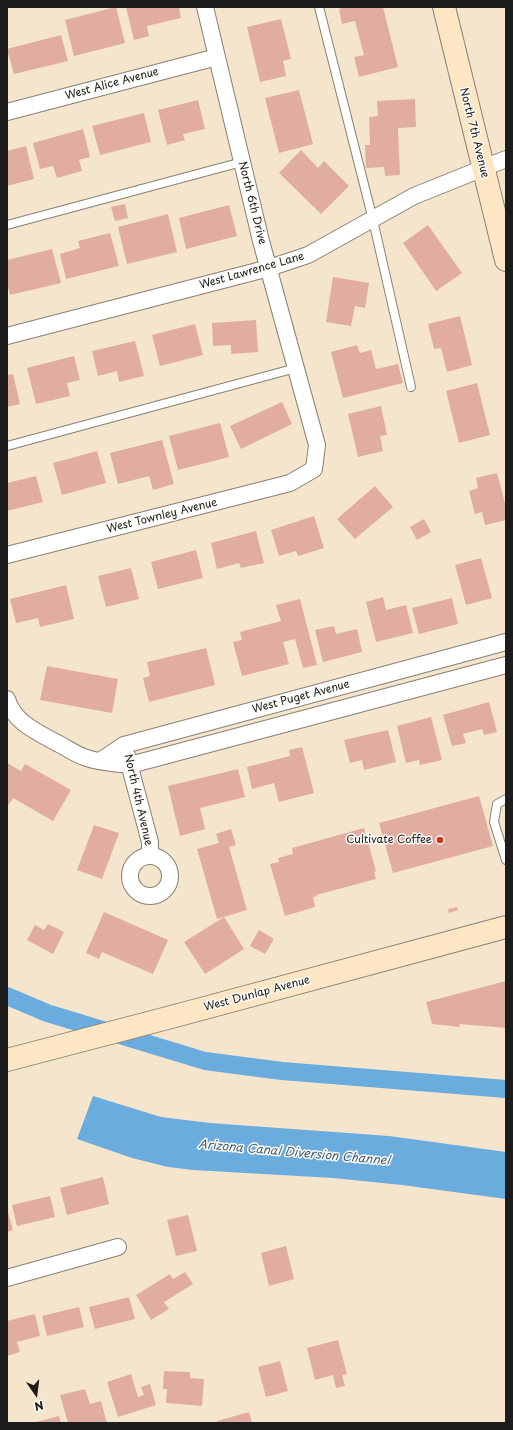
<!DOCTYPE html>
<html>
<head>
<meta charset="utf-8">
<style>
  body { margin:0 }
  #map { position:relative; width:513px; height:1430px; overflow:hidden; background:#f5e5cd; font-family:"Playpen Sans",sans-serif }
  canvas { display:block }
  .frame { position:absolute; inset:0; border:8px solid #1c1c1c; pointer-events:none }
  .north { position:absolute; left:16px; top:1374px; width:40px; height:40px; -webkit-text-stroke:3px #fdfcf7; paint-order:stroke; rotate:166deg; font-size:11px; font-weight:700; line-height:16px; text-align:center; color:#1c1c1c }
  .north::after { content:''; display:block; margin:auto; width:14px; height:18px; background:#1c1c1c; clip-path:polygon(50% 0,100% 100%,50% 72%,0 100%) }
</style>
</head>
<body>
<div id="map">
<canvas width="513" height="1430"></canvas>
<div class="frame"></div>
<div class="north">N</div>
</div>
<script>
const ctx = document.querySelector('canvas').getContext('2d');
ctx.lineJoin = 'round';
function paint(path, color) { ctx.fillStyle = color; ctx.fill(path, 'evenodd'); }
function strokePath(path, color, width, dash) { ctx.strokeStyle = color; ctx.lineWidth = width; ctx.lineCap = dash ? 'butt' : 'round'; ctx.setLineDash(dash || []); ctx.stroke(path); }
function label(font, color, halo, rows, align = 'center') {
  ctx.font = font + ' "Playpen Sans",sans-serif'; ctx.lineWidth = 3; ctx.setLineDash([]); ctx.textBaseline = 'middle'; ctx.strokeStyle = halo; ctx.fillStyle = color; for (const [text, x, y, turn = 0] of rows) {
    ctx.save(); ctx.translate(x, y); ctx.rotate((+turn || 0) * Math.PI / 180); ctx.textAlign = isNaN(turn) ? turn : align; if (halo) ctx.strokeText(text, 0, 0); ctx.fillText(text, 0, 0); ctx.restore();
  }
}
paint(new Path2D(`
  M 93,1096 L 161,1117 L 210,1123 L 389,1136 L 506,1152 L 506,1199 L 402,1185 L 333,1178 L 193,1170 L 168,1167 L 132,1158 L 77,1139 Z`), '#6aacde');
strokePath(new Path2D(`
  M 7,996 L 47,1013 L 205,1061 L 282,1071 L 506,1089`), '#6aacde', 18);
paint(new Path2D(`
  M 116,7 L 125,43 L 74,56 L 65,20 Z
  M 126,7 L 179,7 L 181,18 L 147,26 L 149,36 L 134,40 Z
  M 345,7 L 383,7 L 398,67 L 359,77 L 354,57 L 364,55 L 355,21 L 342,24 L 339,9 Z
  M 281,19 L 291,59 L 283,61 L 286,76 L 260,82 L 247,27 Z
  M 61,35 L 68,61 L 14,74 L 7,49 Z
  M 299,90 L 313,144 L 279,153 L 265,98 Z
  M 415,99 L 416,127 L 398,128 L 400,175 L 385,176 L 384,167 L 366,168 L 365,145 L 370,145 L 370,143 L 369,117 L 378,116 L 377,101 Z
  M 198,100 L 205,129 L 183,134 L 185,140 L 167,145 L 158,110 Z
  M 144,113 L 151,142 L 100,155 L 92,126 Z
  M 83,129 L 90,157 L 79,160 L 82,171 L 57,178 L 53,166 L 40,169 L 33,143 Z
  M 26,146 L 34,179 L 7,186 L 7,151 Z
  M 301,150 L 318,168 L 324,161 L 349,186 L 321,214 L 279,173 Z
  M 125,204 L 128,218 L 115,221 L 111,207 Z
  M 229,205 L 237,236 L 186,249 L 179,218 Z
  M 168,214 L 177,252 L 127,264 L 118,227 Z
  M 428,225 L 462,273 L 436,291 L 403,243 Z
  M 110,233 L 119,266 L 66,279 L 60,254 L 80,248 L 78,241 Z
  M 52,249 L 61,283 L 10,295 L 7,283 L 7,260 Z
  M 333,277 L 369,283 L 365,308 L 355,306 L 351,326 L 326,322 Z
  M 460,316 L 472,365 L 447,372 L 441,348 L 434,349 L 428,324 Z
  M 256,320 L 258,352 L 231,354 L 231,345 L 213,346 L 212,323 Z
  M 195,324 L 203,355 L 160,366 L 152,335 Z
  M 135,341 L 144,376 L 119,382 L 117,371 L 98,376 L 92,351 Z
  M 357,345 L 360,353 L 371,350 L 376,369 L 398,364 L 403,383 L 343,398 L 331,352 Z
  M 74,356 L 80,380 L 67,383 L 70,396 L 36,404 L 27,368 Z
  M 13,374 L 20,404 L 7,407 L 7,375 Z
  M 477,383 L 490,435 L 459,443 L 446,391 Z
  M 282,402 L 292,424 L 241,449 L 230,426 Z
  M 381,406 L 387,435 L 380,436 L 383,451 L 358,457 L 348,414 Z
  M 220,423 L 229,457 L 178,470 L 169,436 Z
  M 162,440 L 174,484 L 153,490 L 149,476 L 118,484 L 110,453 Z
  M 97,451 L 106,483 L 62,495 L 53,463 Z
  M 497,473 L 506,507 L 506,520 L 485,525 L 482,512 L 475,514 L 469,491 L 478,488 L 476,478 Z
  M 36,476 L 43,502 L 7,511 L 7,483 Z
  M 375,486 L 393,507 L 355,539 L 337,519 Z
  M 314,516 L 324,548 L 298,556 L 296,551 L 279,556 L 271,530 Z
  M 424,519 L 431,532 L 417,540 L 410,527 Z
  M 256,531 L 264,563 L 241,568 L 239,563 L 217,569 L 211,543 Z
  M 196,550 L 203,578 L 158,589 L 151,562 Z
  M 481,558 L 492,598 L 466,605 L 455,565 Z
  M 131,568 L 139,599 L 106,607 L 98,576 Z
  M 66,585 L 74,619 L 40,627 L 38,618 L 16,623 L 10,599 Z
  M 383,597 L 386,610 L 406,605 L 413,633 L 376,642 L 366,602 Z
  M 452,598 L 458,624 L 419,634 L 412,608 Z
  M 300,599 L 317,665 L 303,668 L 295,639 L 283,642 L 289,664 L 242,676 L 233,642 L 242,640 L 240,632 L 281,621 L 276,605 Z
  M 334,626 L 336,634 L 357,629 L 362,652 L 323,662 L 315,630 Z
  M 206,648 L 215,685 L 149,702 L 143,678 L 150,676 L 147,662 Z
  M 47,666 L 118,679 L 112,713 L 40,700 Z
  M 489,702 L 497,732 L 484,735 L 482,729 L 463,734 L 466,743 L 452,746 L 443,715 Z
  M 431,717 L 442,760 L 420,765 L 419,760 L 406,763 L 397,726 Z
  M 388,730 L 396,762 L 364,770 L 362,760 L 350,763 L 344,740 Z
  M 302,747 L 314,793 L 279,802 L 274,783 L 252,789 L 247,767 L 290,756 L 289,750 Z
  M 7,763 L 21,771 L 25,764 L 71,790 L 53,821 L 13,798 L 7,807 Z
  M 238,769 L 245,797 L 200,808 L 205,829 L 180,836 L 168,786 Z
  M 479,796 L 493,846 L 393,873 L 379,823 Z
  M 94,825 L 119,833 L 102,879 L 77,870 Z
  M 364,828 L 376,871 L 374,872 L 376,879 L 316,895 L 317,896 L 313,897 L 315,907 L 285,916 L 270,864 L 279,862 L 278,858 L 293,854 L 292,848 Z
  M 231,829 L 236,845 L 229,847 L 247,910 L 217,919 L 197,849 L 219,843 L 216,834 Z
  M 457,907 L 458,910 L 449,913 L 448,909 Z
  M 104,912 L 168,940 L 153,974 L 102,952 L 99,959 L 86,953 Z
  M 224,917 L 244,949 L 205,974 L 184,942 Z
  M 48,924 L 64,932 L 53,954 L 27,940 L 35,925 L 44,930 Z
  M 259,930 L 274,939 L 265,954 L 250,946 Z
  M 506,981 L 506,1028 L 459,1024 L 460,1027 L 432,1024 L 426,1002 Z
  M 103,1177 L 109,1204 L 67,1215 L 60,1188 Z
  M 50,1196 L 55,1217 L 17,1226 L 12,1205 Z
  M 7,1209 L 13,1230 L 7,1232 Z
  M 188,1215 L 197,1251 L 176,1256 L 167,1220 Z
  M 286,1246 L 294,1279 L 269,1286 L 261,1253 Z
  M 185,1272 L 193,1284 L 164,1302 L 169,1309 L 151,1320 L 136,1295 L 170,1274 L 173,1279 Z
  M 129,1297 L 135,1319 L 95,1329 L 89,1307 Z
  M 79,1307 L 84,1327 L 47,1336 L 42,1316 Z
  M 35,1314 L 40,1336 L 17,1342 L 20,1352 L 7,1356 L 7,1321 Z
  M 338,1340 L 347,1374 L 342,1375 L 345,1386 L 336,1388 L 333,1375 L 315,1380 L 307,1348 Z
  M 280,1361 L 288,1391 L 266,1397 L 258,1367 Z
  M 164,1371 L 190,1372 L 190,1378 L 204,1379 L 202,1406 L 166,1403 L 167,1389 L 163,1389 Z
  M 131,1374 L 138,1397 L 144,1395 L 141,1387 L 150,1384 L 156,1405 L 118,1417 L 107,1382 Z
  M 85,1389 L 90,1404 L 101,1401 L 107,1423 L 68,1423 L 60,1395 Z
  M 249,1412 L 252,1423 L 217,1423 L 217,1421 Z
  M 59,1416 L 61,1423 L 36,1423 L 36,1422 Z`), '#e2ada1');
const service = new Path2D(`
  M 319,7 L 373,220 L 411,387
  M 7,225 L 242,162
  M 7,446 L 296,368
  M 506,799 L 497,804 L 494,822 L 506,860`);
const minor = new Path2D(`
  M 7,112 L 217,57
  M 7,336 L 269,268 L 308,255 L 414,196 L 506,159
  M 7,555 L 290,483 L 314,469 L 317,445 L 261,241 L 205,7
  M 7,699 C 14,723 39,733 59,744 C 67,748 75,754 84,757 C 98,763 115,763 130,765 L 506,665
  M 127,756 L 150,842 L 150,856
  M 100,761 L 124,745 L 506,642
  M130 876a20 20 0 1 1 40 0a20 20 0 1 1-40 0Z
  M 7,1278 L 118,1247`);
const secondary = new Path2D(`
  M 444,7 L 506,260
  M 7,1060 L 175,1016 L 506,927`);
strokePath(service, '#888074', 10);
strokePath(minor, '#888074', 18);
strokePath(secondary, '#888074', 24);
strokePath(service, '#fff', 8);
strokePath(minor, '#fff', 16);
strokePath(secondary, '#fce6c4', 22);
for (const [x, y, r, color] of [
  [440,840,4,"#c8321e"]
]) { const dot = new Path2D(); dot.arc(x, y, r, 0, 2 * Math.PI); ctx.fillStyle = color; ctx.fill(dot); strokePath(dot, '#fdfcf7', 1.5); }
label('11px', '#1c1c1c', '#fdfcf7', [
  ["West Alice Avenue",112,84,-15],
  ["North 7th Avenue",474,133,76],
  ["North 6th Drive",252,203,76],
  ["West Lawrence Lane",252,271,-16],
  ["West Townley Avenue",162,516,-14],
  ["West Puget Avenue",301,697,-15],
  ["North 4th Avenue",138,800,77],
  ["West Dunlap Avenue",257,994,-15]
]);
label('11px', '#1c1c1c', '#fdfcf7', [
  ["Cultivate Coffee",432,840]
], 'right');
label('italic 12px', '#3f5d73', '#fdfcf7', [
  ["Arizona Canal Diversion Channel",294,1153,5]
]);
</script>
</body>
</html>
